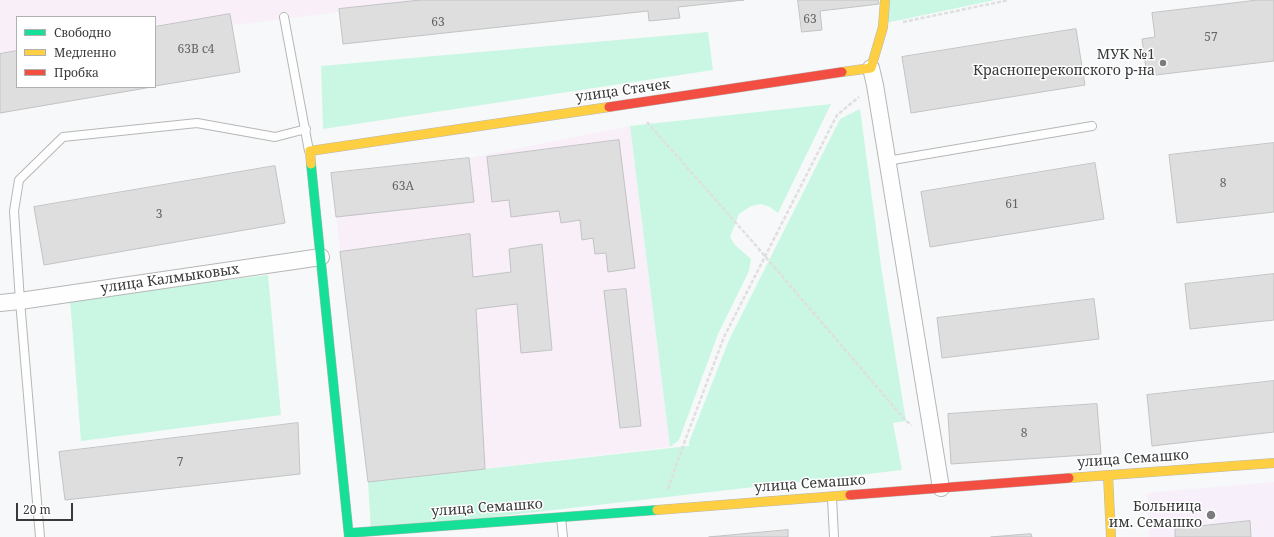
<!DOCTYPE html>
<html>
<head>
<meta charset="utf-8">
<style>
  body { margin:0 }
  #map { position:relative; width:1274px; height:537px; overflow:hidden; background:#f7f8f9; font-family:"Noto Serif",serif }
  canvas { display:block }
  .legend { position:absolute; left:16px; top:16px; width:140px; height:72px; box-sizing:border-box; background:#fff; border:1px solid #afb0b0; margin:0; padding:5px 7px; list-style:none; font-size:12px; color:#38393a }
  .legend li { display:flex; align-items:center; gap:8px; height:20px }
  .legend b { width:20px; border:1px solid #afb0b0 }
  .scale { position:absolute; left:16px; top:503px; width:57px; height:18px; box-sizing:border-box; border:2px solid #38393a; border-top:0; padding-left:5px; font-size:12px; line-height:14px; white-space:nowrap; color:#38393a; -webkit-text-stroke:3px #fff; paint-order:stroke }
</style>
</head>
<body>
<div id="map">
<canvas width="1274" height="537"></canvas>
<ul class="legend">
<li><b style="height:5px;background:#16e098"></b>Свободно</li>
<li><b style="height:5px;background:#ffcf43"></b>Медленно</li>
<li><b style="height:5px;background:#f24e42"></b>Пробка</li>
</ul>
<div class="scale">20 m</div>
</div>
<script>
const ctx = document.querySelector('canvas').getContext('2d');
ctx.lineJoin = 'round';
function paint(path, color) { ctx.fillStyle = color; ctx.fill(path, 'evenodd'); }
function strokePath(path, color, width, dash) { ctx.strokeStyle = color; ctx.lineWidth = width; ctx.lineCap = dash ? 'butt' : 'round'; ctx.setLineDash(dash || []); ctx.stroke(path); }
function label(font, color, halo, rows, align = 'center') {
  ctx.font = font + ' "Noto Serif",serif'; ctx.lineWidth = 3; ctx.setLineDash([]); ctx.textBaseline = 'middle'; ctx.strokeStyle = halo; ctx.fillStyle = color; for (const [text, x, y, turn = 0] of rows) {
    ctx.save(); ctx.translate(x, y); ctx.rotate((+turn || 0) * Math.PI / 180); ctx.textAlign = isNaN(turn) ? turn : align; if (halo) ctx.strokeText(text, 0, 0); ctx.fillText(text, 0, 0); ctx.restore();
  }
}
paint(new Path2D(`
  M 0,0 L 435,0 L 155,35 L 155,17 L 17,17 L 17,53 L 0,55 Z
  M 630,126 L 670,447 L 368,482 L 331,173 L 469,158 Z`), '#f9eff8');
paint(new Path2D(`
  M 1274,482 L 1274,537 L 1149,537 L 1147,493 Z`), '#f7effa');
paint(new Path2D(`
  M 888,0 L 995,0 L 886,23 Z
  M 708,32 L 713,70 L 323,129 L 321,66 Z
  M 831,104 L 778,213 L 770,207 L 761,204 L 751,206 L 739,214 L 730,237 L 735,245 L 751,259 L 749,271 L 718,334 L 679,440 L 670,447 L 630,126 Z
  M 860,109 L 882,273 L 906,421 L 893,423 L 902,470 L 371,531 L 368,482 L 689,446 L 689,442 L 729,340 L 840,119 Z
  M 268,275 L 281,415 L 81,441 L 70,299 Z`), '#caf7e3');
const building = new Path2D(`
  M 421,0 L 744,0 L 678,7 L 680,18 L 649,21 L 648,11 L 343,44 L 339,9 Z
  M 798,0 L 878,0 L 879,4 L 820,11 L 822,30 L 802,32 Z
  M 1258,0 L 1274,0 L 1274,61 L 1147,76 L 1142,39 L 1155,37 L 1152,13 Z
  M 230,14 L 240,72 L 155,86 L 155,27 Z
  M 1076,29 L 1085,85 L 911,113 L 902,57 Z
  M 17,51 L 17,87 L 152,87 L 0,113 L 0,54 Z
  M 619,140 L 635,268 L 608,272 L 606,253 L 595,254 L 593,238 L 582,240 L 580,220 L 561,223 L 559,211 L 511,217 L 509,200 L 492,202 L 487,157 Z
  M 1274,143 L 1274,212 L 1177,223 L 1169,155 Z
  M 469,158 L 474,202 L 336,217 L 331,173 Z
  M 1095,163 L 1104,219 L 930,247 L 921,192 Z
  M 275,166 L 285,223 L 44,265 L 34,207 Z
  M 470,234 L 473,277 L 511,272 L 509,249 L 542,244 L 552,350 L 521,353 L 517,304 L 476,309 L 485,469 L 368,482 L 340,252 Z
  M 1274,274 L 1274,320 L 1190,329 L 1185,284 Z
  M 626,289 L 641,426 L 620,428 L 604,291 Z
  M 1094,299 L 1099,339 L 942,358 L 937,318 Z
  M 1274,381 L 1274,432 L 1152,446 L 1147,395 Z
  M 1097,404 L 1101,454 L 951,464 L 948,414 Z
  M 298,423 L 300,474 L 65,500 L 59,452 Z
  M 1250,521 L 1251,537 L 1175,537 L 1175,529 Z
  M 788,530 L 788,537 L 709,537 Z
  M 1031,534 L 1032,537 L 991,537 Z`);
paint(building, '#dededf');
strokePath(building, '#c2c3c4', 1);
const lane = new Path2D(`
  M 284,17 L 309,151
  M 887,161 L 1092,126
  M 832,498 L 834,537
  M 561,518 L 563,537
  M 40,537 L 20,301 L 14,211 L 19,180 L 63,137 L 197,123 L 275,137 L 306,129`);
const street = new Path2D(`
  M 871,68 L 875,85 L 941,488
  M 0,303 L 20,301 L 321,257`);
const fast = new Path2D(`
  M 311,164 L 349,537
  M 349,533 L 657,510`);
const slow = new Path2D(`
  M 842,72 L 871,68 L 883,27 L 885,0
  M 311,164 L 310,151 L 609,107
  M 1108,475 L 1111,537
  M 1069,478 L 1274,463
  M 657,510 L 850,495`);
const jam = new Path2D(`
  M 609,107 L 842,72
  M 850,495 L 1069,478`);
strokePath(lane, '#b6b7b7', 10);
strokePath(street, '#b6b7b7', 18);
strokePath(fast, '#b6b7b7', 10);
strokePath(slow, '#b6b7b7', 10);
strokePath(jam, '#b6b7b7', 10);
strokePath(new Path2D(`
  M 903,22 L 1009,0
  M 647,122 L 752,241 L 906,421 L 912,425
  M 668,489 L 683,446 L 724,337 L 837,115 L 859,97`), '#dfdfe0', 2.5, [4, 2]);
strokePath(lane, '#fefefe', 8);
strokePath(street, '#fefefe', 16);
strokePath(fast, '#16e098', 9);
strokePath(slow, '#ffcf43', 9);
strokePath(jam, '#f24e42', 9);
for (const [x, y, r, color] of [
  [1163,63,4,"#7b7c7d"],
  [1211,515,5,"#7b7c7d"]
]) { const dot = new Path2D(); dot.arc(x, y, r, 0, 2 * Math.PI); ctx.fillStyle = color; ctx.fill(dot); strokePath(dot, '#fff', 1.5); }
label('12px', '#626364', null, [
  ["63",810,20],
  ["63",438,23],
  ["57",1211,38],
  ["63В с4",196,50],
  ["8",1223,184],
  ["63А",403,187],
  ["61",1012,205],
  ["3",159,215],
  ["8",1024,434],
  ["7",180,463]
]);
label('14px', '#38393a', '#fff', [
  ["МУК №1",1155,55],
  ["Красноперекопского р-на",1155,71],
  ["Больница",1202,507],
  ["им. Семашко",1202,523]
], 'right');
label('14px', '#38393a', '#fff', [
  ["улица Стачек",623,91,-8],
  ["улица Калмыковых",170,279,-8],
  ["улица Семашко",1133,459,-4],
  ["улица Семашко",810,484,-4],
  ["улица Семашко",487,508,-4]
]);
</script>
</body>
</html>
